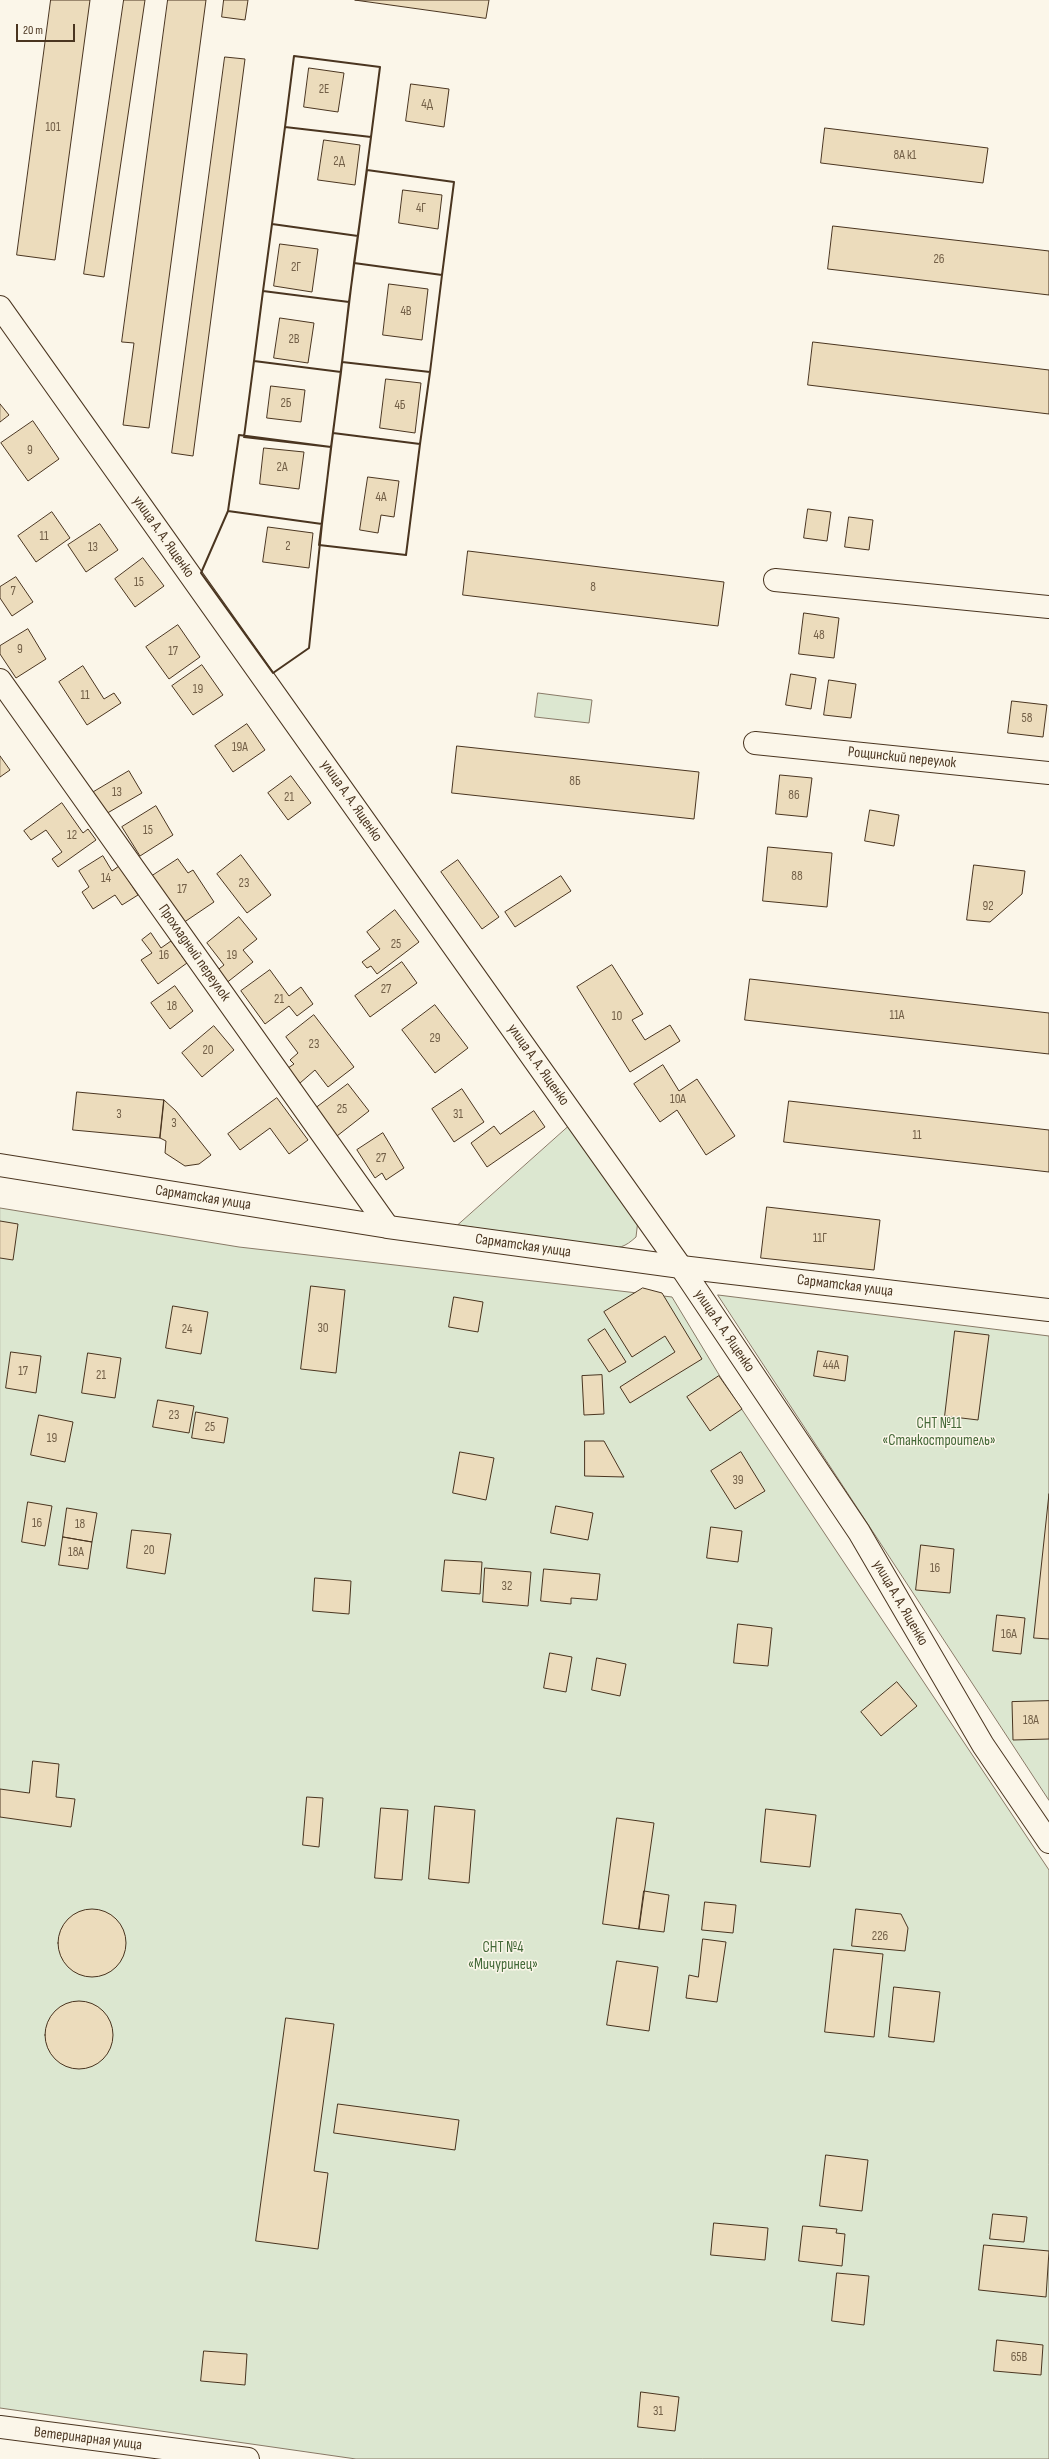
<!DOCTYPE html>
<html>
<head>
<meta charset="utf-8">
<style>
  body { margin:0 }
  #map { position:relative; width:1049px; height:2459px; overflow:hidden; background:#fbf6e9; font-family:"Sofia Sans Condensed",sans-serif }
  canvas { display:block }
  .scale { position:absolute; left:16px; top:24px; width:59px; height:18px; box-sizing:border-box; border:2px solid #4a3520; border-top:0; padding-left:5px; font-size:12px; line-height:14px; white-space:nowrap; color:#4a3520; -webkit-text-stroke:3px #fbf6e9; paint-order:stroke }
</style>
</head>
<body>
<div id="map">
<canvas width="1049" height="2459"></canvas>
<div class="scale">20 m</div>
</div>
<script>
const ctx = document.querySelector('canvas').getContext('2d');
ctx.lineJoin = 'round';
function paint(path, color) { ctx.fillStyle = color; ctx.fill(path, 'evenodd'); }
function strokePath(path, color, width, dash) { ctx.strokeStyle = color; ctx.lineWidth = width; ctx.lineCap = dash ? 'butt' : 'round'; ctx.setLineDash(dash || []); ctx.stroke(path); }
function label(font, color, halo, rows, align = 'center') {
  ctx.font = font + ' "Sofia Sans Condensed",sans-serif'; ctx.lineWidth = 3; ctx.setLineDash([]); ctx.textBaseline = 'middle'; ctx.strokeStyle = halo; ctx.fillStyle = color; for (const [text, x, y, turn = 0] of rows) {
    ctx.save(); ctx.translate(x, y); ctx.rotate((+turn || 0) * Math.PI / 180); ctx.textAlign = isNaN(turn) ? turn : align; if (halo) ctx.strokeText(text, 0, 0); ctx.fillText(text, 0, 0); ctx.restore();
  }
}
const green = new Path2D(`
  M 538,693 L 592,700 L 589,723 L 535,717 Z
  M 568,1127 L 638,1220 L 636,1237 C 625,1247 619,1249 604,1248 L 458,1225 Z
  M 0,1208 L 239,1247 L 672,1297 L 721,1378 L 1049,1870 L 1049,2459 L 356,2459 L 0,2408 Z
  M 718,1295 L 1049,1336 L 1049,1800 Z`);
paint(green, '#dce7d0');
strokePath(green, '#887966', 1);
const building = new Path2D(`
  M 51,0 L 90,0 L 55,260 L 17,255 Z
  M 124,0 L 145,0 L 104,277 L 84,274 Z
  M 168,0 L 206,0 L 149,428 L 123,425 L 134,343 L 122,342 Z
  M 224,0 L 248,0 L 245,20 L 222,17 Z
  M 355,0 L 489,0 L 486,18 Z
  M 225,57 L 245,59 L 193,456 L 172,453 Z
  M 309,68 L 344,73 L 338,112 L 304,107 Z
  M 411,84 L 449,89 L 444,127 L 406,121 Z
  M 825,128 L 988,148 L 983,183 L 821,163 Z
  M 324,140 L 360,145 L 355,185 L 318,180 Z
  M 403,190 L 442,195 L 438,229 L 399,223 Z
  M 833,226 L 1049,251 L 1049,295 L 828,269 Z
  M 280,244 L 318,249 L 312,292 L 274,286 Z
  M 389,284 L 428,289 L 422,340 L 383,335 Z
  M 280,318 L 314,323 L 308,363 L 274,358 Z
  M 813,342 L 1049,370 L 1049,414 L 808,385 Z
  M 386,379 L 421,383 L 415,433 L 380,428 Z
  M 271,386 L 305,390 L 301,422 L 267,418 Z
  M 0,404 L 9,415 L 0,422 Z
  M 33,421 L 59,459 L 28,481 L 1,443 Z
  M 264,448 L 304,452 L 299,489 L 260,484 Z
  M 368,477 L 399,481 L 394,517 L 381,515 L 378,533 L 360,530 Z
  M 808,509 L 831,512 L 827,541 L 804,538 Z
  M 52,512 L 70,538 L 36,562 L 18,536 Z
  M 849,517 L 873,520 L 869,550 L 845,547 Z
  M 100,524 L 118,550 L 86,572 L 68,545 Z
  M 268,527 L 313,533 L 309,568 L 263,562 Z
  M 468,551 L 724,582 L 718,626 L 463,595 Z
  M 143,558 L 164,586 L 135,607 L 115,579 Z
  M 16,577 L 33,602 L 12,616 L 0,598 L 0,587 Z
  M 804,613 L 839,618 L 834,658 L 799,654 Z
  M 178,625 L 200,657 L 169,679 L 146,647 Z
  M 28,629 L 46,659 L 16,678 L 0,654 L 0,646 Z
  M 202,665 L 223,695 L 193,715 L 172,686 Z
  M 83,666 L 104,699 L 114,693 L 121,703 L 87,725 L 59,682 Z
  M 791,674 L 816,678 L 811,709 L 786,705 Z
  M 829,680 L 856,684 L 851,718 L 824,715 Z
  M 1012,701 L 1047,705 L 1043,737 L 1008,733 Z
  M 247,724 L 265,750 L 233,772 L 215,746 Z
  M 457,746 L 699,772 L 694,819 L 452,793 Z
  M 0,756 L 10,770 L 0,777 Z
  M 129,771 L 142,793 L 104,815 L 92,793 Z
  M 780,775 L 812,778 L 807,817 L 776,814 Z
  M 291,776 L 311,803 L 288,820 L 268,793 Z
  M 62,803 L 83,833 L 88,829 L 96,840 L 58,867 L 52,859 L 62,852 L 46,830 L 31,840 L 24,831 Z
  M 156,806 L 173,835 L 140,856 L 122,827 Z
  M 870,810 L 899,815 L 894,846 L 865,841 Z
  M 768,847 L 832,853 L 827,907 L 763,901 Z
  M 241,855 L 271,895 L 247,913 L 217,874 Z
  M 103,856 L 112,871 L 119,866 L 138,895 L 122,905 L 115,895 L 93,909 L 82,892 L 89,887 L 79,871 Z
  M 178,859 L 188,873 L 193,870 L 214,902 L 180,925 L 149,878 Z
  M 458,860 L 499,917 L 482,929 L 441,872 Z
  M 974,865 L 1025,871 L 1022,894 L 990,922 L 967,920 Z
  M 561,876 L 571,891 L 515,927 L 505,912 Z
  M 395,910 L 419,942 L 377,974 L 371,966 L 367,968 L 362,962 L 380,949 L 367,932 Z
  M 239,917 L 257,939 L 243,950 L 253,962 L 225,984 L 215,972 L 224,965 L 207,943 Z
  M 151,933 L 161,948 L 171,941 L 187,963 L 158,984 L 141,960 L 152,953 L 142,940 Z
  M 402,962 L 417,983 L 370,1017 L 355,996 Z
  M 612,965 L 643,1014 L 632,1020 L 645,1040 L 670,1025 L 680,1041 L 630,1072 L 577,987 Z
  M 270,970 L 289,996 L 301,987 L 313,1004 L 297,1016 L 289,1006 L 265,1024 L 241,991 Z
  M 750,979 L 1049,1013 L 1049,1054 L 745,1020 Z
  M 175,986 L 193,1011 L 170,1029 L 151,1003 Z
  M 435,1005 L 468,1048 L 435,1073 L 402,1030 Z
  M 314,1015 L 354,1067 L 328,1087 L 315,1070 L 300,1083 L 288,1068 L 294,1064 L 290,1060 L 298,1053 L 286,1037 Z
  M 214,1026 L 234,1050 L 202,1077 L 182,1053 Z
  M 663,1065 L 679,1091 L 697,1079 L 735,1136 L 706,1155 L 677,1110 L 660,1122 L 634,1084 Z
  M 348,1084 L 369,1111 L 337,1136 L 316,1108 Z
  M 462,1089 L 484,1122 L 454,1142 L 432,1109 Z
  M 77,1092 L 164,1100 L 160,1138 L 73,1130 Z
  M 277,1098 L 308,1140 L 289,1154 L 270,1128 L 240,1150 L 228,1134 Z
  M 164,1100 L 176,1111 L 211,1155 L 199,1164 L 185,1166 L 165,1153 L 166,1141 L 160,1138 Z
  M 789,1101 L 1049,1130 L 1049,1172 L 784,1142 Z
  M 534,1111 L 545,1127 L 487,1167 L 471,1143 L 494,1126 L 500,1134 Z
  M 383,1133 L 404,1168 L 386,1180 L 382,1173 L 375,1178 L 357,1150 Z
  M 767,1207 L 880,1220 L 874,1270 L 761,1258 Z
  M 0,1221 L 18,1224 L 13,1260 L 0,1258 Z
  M 311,1286 L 345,1290 L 336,1373 L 301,1369 Z
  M 643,1288 L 662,1293 L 702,1359 L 630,1403 L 620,1387 L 675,1352 L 665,1336 L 632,1357 L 604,1312 Z
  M 454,1297 L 483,1302 L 478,1332 L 449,1327 Z
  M 173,1306 L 208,1312 L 201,1354 L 166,1348 Z
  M 605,1329 L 626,1362 L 609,1372 L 588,1340 Z
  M 955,1331 L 989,1335 L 978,1420 L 945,1416 Z
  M 818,1351 L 848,1356 L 845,1381 L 814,1376 Z
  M 11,1352 L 41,1356 L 36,1393 L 6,1388 Z
  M 88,1353 L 121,1358 L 115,1398 L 82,1393 Z
  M 602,1375 L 604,1414 L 584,1415 L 582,1376 Z
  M 719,1376 L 742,1409 L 710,1431 L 687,1397 Z
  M 158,1400 L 194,1406 L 189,1433 L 153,1427 Z
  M 196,1412 L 228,1418 L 224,1443 L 192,1438 Z
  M 39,1415 L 73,1422 L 65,1462 L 31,1455 Z
  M 585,1441 L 604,1441 L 624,1477 L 585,1476 Z
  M 460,1452 L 494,1458 L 486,1500 L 453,1493 Z
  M 741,1452 L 765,1491 L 735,1509 L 711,1471 Z
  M 1049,1494 L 1049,1639 L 1034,1638 Z
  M 28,1502 L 52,1506 L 45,1546 L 22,1542 Z
  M 556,1506 L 593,1513 L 588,1540 L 551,1533 Z
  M 67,1508 L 97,1513 L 92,1542 L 63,1537 Z
  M 711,1527 L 742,1531 L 738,1562 L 707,1558 Z
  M 132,1530 L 171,1534 L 165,1574 L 127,1568 Z
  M 63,1537 L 92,1542 L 88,1569 L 59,1565 Z
  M 921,1545 L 954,1549 L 950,1593 L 916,1590 Z
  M 445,1560 L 482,1562 L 480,1594 L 442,1591 Z
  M 485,1568 L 531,1572 L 528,1606 L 483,1602 Z
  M 544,1569 L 600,1574 L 597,1600 L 571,1598 L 571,1604 L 541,1601 Z
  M 315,1578 L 351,1581 L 349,1614 L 313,1611 Z
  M 997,1615 L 1025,1618 L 1021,1654 L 993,1651 Z
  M 738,1624 L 772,1628 L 768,1666 L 734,1663 Z
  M 550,1653 L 572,1657 L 566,1692 L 544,1688 Z
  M 597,1658 L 626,1664 L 620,1696 L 592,1690 Z
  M 897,1682 L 917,1706 L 881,1736 L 861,1712 Z
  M 1049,1701 L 1049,1739 L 1013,1740 L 1012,1702 Z
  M 33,1761 L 59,1764 L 56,1797 L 75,1799 L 71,1827 L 0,1817 L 0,1789 L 29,1793 Z
  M 307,1797 L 323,1798 L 319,1847 L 303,1845 Z
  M 435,1806 L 475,1810 L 469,1883 L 429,1879 Z
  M 381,1808 L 408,1810 L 402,1880 L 375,1878 Z
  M 766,1809 L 816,1815 L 810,1867 L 761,1862 Z
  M 617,1818 L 654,1823 L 639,1929 L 603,1924 Z
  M 644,1891 L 669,1895 L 664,1932 L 639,1929 Z
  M 705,1902 L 736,1905 L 733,1933 L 702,1930 Z
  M 856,1909 L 901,1914 L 908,1928 L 905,1951 L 852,1946 Z
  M58 1943a34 34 0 1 1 68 0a34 34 0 1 1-68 0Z
  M 703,1939 L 726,1942 L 717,2002 L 686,1998 L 689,1975 L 698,1977 Z
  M 834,1949 L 883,1954 L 874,2037 L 825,2032 Z
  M 617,1961 L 658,1967 L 649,2031 L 607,2025 Z
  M 894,1987 L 940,1992 L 934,2042 L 889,2037 Z
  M45 2035a34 34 0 1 1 68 0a34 34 0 1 1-68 0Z
  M 286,2018 L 334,2024 L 314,2171 L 328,2173 L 318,2249 L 256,2241 Z
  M 338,2104 L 459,2120 L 455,2150 L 334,2133 Z
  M 826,2155 L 868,2160 L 862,2211 L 820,2206 Z
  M 993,2214 L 1027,2217 L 1024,2242 L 990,2239 Z
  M 714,2223 L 768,2228 L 765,2260 L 711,2255 Z
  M 803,2226 L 837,2229 L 836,2233 L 845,2234 L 842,2266 L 799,2261 Z
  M 984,2245 L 1049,2251 L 1046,2297 L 979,2290 Z
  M 837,2273 L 869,2276 L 864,2325 L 832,2321 Z
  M 997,2340 L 1043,2345 L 1041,2375 L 994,2371 Z
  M 204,2351 L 247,2354 L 245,2385 L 201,2381 Z
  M 641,2392 L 679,2397 L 675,2431 L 638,2427 Z`);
paint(building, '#ecdcbc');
strokePath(building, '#4a3520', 1);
const minor = new Path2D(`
  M 0,307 L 681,1267 L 859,1532 L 983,1745 L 1049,1842
  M 775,580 L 1049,607
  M 0,680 L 388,1227
  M 755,743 L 1049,773
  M 0,2427 L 248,2459`);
const major = new Path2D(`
  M 0,1165 L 388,1227 L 681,1267 L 1049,1310`);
strokePath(minor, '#4a3520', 24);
strokePath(major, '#4a3520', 24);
strokePath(minor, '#fbf6e9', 22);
strokePath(major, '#fbf6e9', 22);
strokePath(new Path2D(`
  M 294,56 L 380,67 L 371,137 L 285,127 Z
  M 285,127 L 371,137 L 358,236 L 272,224 Z
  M 367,170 L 454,182 L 442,275 L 354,263 Z
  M 272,224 L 358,236 L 349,302 L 263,291 Z
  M 354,263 L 442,275 L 430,372 L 342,362 Z
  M 263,291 L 349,302 L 341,372 L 254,361 Z
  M 254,361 L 341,372 L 331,447 L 244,437 Z
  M 342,362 L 430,372 L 420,444 L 333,433 Z
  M 333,433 L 420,444 L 406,555 L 319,545 Z
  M 239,435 L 331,447 L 322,524 L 228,511 Z
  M 228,511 L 322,524 L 309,648 L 273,673 L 201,573 Z`), '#4a3520', 2);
label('13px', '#725f47', null, [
  ["2Е",324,90],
  ["4Д",427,105],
  ["101",53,128],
  ["8А к1",905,156],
  ["2Д",339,162],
  ["4Г",421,209],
  ["26",939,260],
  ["2Г",296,268],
  ["4В",406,312],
  ["2В",294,340],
  ["2Б",286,404],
  ["4Б",400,406],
  ["9",30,451],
  ["2А",282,468],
  ["4А",381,498],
  ["11",44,537],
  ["2",288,547],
  ["13",93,548],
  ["15",139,583],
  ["8",593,588],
  ["7",13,592],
  ["48",819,636],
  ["9",20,650],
  ["17",173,652],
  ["19",198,690],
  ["11",85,696],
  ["58",1027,719],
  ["19А",240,748],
  ["8Б",575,782],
  ["13",117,793],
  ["86",794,796],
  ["21",289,798],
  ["15",148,831],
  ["12",72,836],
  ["88",797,877],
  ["14",106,879],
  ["23",244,884],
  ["17",182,890],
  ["92",988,907],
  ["25",396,945],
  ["16",164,956],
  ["19",232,956],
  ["27",386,990],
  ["21",279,1000],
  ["18",172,1007],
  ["11А",897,1016],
  ["10",617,1017],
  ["29",435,1039],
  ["23",314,1045],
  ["20",208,1051],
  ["10А",678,1100],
  ["25",342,1110],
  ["3",119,1115],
  ["31",458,1115],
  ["3",174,1124],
  ["11",917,1136],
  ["27",381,1159],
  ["11Г",820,1239],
  ["30",323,1329],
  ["24",187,1330],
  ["44А",831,1366],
  ["17",23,1372],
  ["21",101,1376],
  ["23",174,1416],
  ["25",210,1428],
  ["19",52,1439],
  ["39",738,1481],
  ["16",37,1524],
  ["18",80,1525],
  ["20",149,1551],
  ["18А",76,1553],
  ["16",935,1569],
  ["32",507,1587],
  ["16А",1009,1635],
  ["18А",1031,1721],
  ["226",880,1937],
  ["65В",1019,2358],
  ["31",658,2412]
]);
label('15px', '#4a3520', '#fbf6e9', [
  ["улица А. А. Ященко",163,537,55],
  ["Рощинский переулок",902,758,6],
  ["улица А. А. Ященко",351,801,55],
  ["Прохладный переулок",194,953,55],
  ["улица А. А. Ященко",538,1065,55],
  ["Сарматская улица",203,1198,9],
  ["Сарматская улица",523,1246,8],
  ["Сарматская улица",845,1286,7],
  ["улица А. А. Ященко",724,1331,56],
  ["улица А. А. Ященко",900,1603,60],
  ["Ветеринарная улица",88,2439,7]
]);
label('15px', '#436837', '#fbf6e9', [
  ["СНТ №11",939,1424],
  ["«Станкостроитель»",939,1441],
  ["СНТ №4",503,1948],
  ["«Мичуринец»",503,1965]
]);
</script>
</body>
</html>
